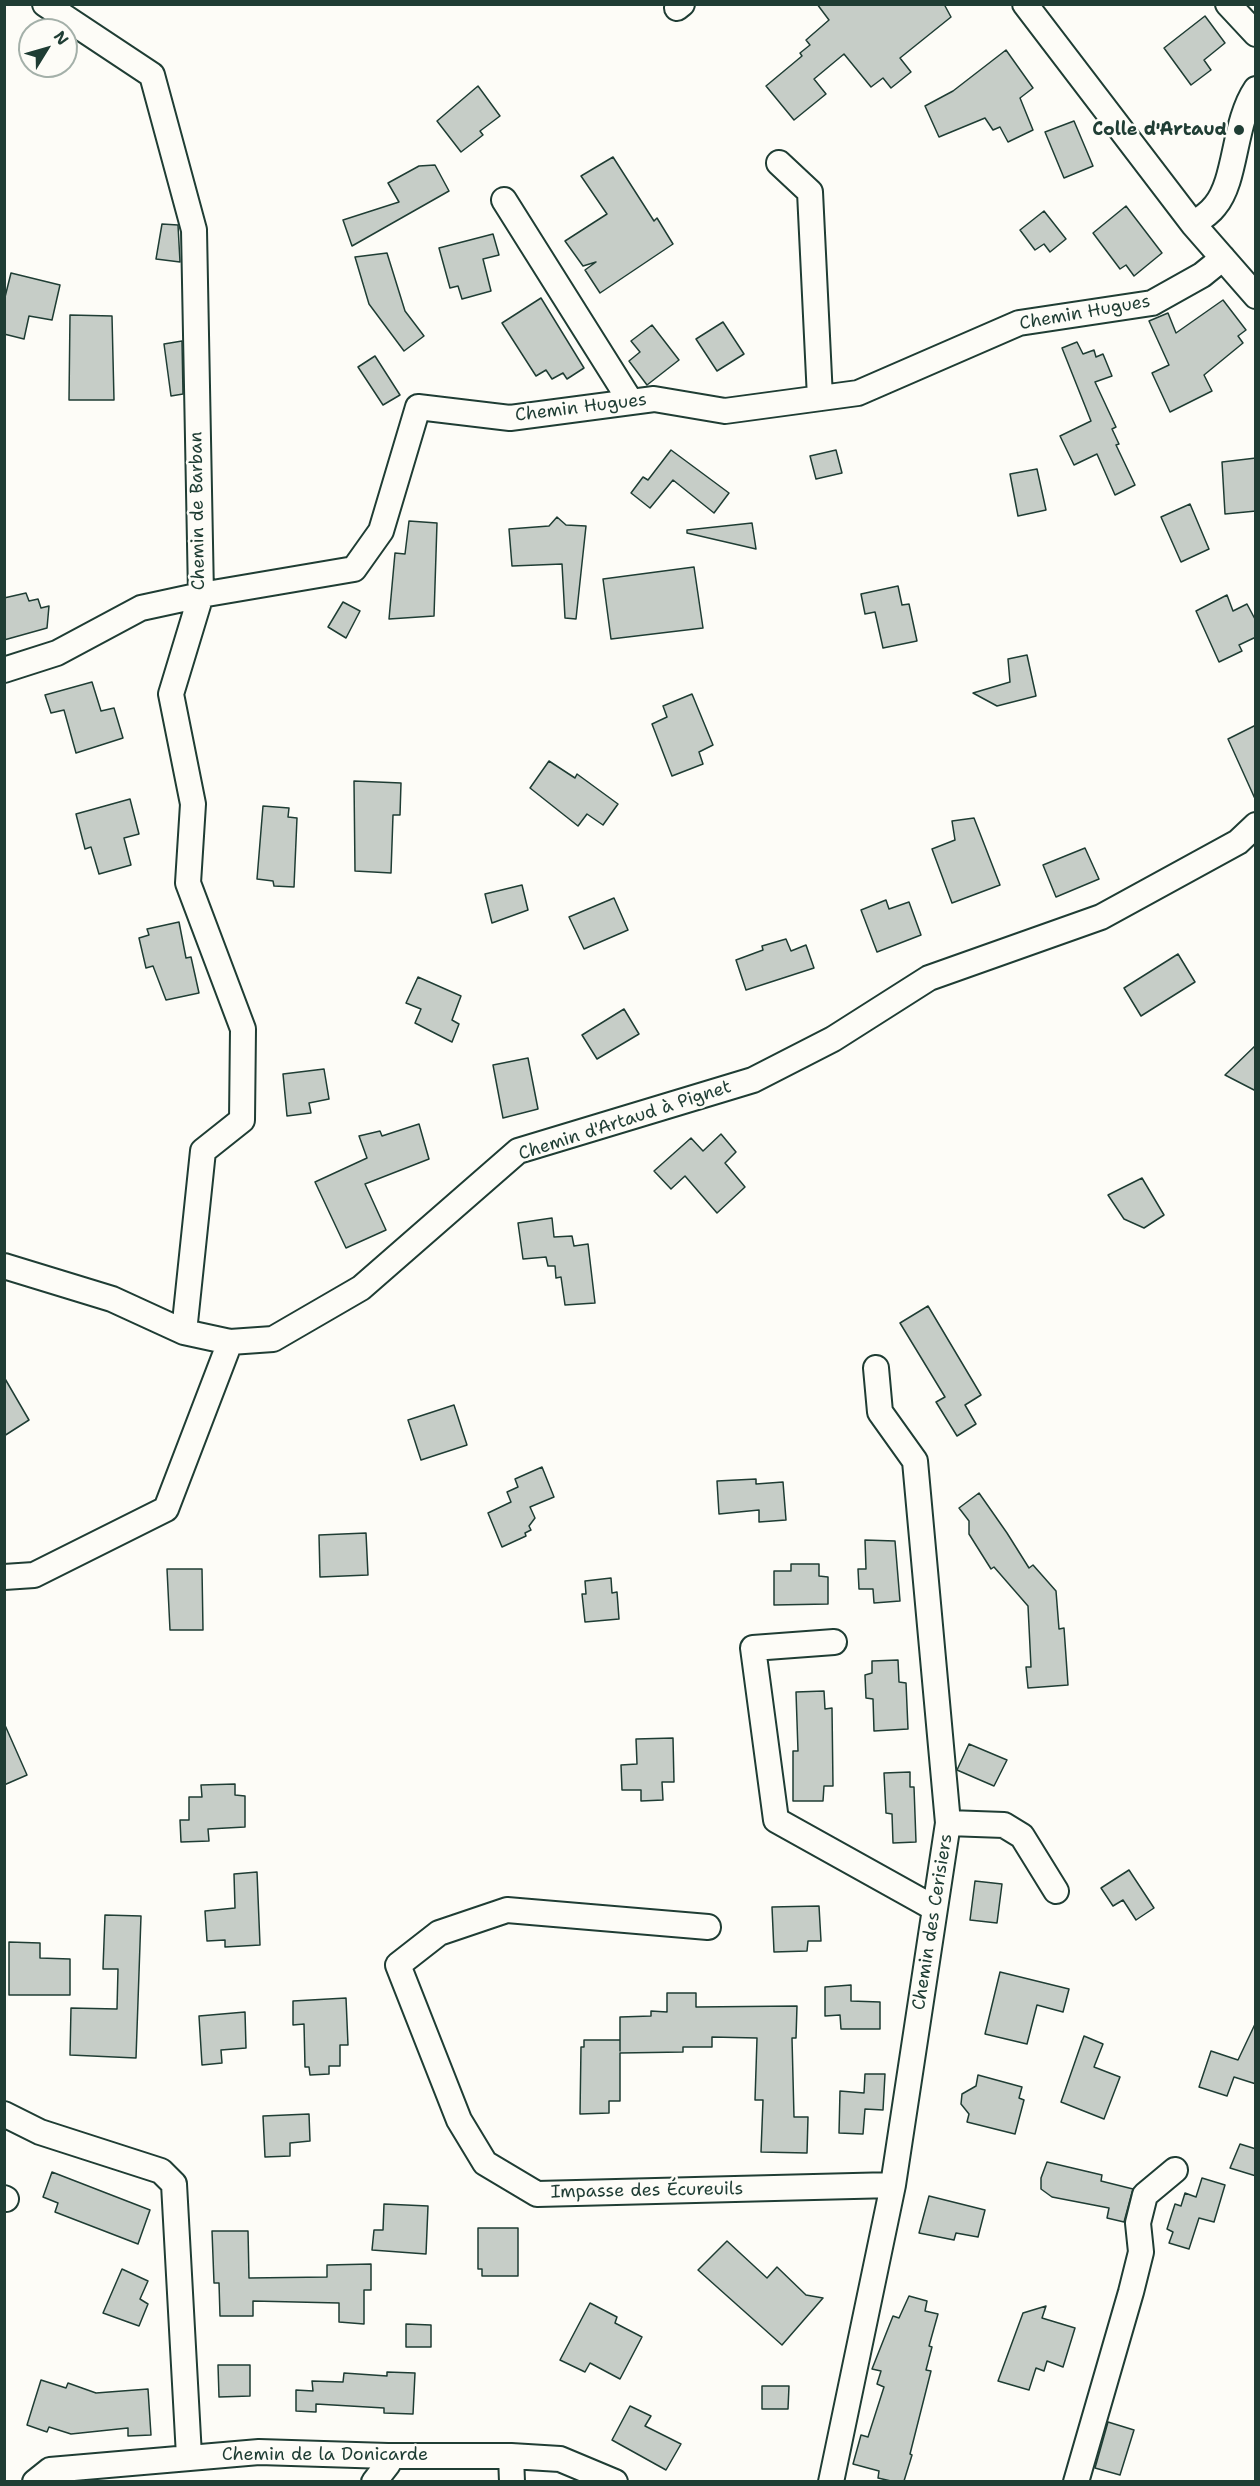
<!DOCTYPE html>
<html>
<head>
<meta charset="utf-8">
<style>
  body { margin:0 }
  #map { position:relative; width:1260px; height:2486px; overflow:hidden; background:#fdfcf7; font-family:"Shantell Sans",sans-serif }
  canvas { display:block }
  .frame { position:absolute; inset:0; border:6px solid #1f3d34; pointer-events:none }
  .north { position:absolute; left:18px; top:18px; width:60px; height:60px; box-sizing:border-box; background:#fdfcf7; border:2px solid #a4b0a9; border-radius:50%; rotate:53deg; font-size:16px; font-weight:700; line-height:24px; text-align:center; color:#1f3d34 }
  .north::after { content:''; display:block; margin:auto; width:21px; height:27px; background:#1f3d34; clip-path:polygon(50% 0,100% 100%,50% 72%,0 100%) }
</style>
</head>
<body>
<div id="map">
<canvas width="1260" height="2486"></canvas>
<div class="frame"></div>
<div class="north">N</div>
</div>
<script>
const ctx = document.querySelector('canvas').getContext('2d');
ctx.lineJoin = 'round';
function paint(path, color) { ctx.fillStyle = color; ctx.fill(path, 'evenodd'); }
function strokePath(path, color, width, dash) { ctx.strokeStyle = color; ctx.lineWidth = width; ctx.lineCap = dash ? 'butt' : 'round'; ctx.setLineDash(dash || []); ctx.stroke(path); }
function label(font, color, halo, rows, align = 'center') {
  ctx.font = font + ' "Shantell Sans",sans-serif'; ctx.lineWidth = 5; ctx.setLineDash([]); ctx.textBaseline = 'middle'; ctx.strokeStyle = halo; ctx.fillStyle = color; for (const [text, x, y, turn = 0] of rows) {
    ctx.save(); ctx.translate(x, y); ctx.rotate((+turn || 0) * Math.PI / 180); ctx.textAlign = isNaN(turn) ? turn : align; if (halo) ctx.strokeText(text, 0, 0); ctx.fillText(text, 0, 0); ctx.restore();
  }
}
const building = new Path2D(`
  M 817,4 L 944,4 L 951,17 L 900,58 L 911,72 L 891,88 L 883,78 L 871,87 L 844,54 L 814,79 L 826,94 L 794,120 L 766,86 L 802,56 L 800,53 L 810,45 L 806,40 L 829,20 Z
  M 1205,16 L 1225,43 L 1204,60 L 1211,70 L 1191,85 L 1164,48 Z
  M 1006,50 L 1033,88 L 1020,98 L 1033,130 L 1008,142 L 1000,127 L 993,130 L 985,118 L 939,137 L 925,106 L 953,91 Z
  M 478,86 L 500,116 L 480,131 L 483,135 L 461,152 L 437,121 Z
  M 1074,121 L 1093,166 L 1064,178 L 1045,132 Z
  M 613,157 L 654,221 L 657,218 L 673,244 L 600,293 L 585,270 L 596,262 L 583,266 L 565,241 L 607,214 L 581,176 Z
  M 435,165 L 449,191 L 352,246 L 343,220 L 399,202 L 388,183 L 419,166 Z
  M 1126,206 L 1162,253 L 1134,276 L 1126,265 L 1120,269 L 1093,233 Z
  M 1044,211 L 1066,239 L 1050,252 L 1044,244 L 1035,250 L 1020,230 Z
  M 162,224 L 178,225 L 180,262 L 156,259 Z
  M 493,234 L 499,255 L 483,259 L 491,291 L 462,299 L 458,286 L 450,288 L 439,248 Z
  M 387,253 L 405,311 L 424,336 L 404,351 L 369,304 L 355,257 Z
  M 11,273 L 60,285 L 52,320 L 29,316 L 24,339 L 4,334 L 4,301 Z
  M 541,298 L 584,368 L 567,379 L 563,373 L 552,379 L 546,370 L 536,376 L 502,323 Z
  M 1223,300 L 1246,330 L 1238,336 L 1243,343 L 1204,375 L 1212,391 L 1170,412 L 1152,373 L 1169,365 L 1149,321 L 1168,313 L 1176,333 Z
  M 70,315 L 112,316 L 114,400 L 69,400 Z
  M 723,322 L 744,354 L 717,371 L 696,339 Z
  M 652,325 L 679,360 L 647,385 L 629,361 L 640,352 L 631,341 Z
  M 182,341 L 183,394 L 171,396 L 164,344 Z
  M 1077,342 L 1083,354 L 1094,350 L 1096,357 L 1103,354 L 1112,376 L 1095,382 L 1116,427 L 1112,429 L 1119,444 L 1116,445 L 1135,485 L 1115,495 L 1097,454 L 1074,465 L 1060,436 L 1091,421 L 1062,348 Z
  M 375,356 L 400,395 L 383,405 L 358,367 Z
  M 671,450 L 729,493 L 714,513 L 673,480 L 650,508 L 631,493 L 643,477 L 648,480 Z
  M 836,450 L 842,473 L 816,479 L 810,456 Z
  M 1256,458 L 1256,511 L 1225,514 L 1222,462 Z
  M 1037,469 L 1046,510 L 1018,516 L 1010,474 Z
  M 1190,504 L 1209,549 L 1181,562 L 1161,517 Z
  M 557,517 L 566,525 L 586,526 L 576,619 L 565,618 L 562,564 L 512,566 L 509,529 L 549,526 Z
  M 409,521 L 437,523 L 434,616 L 389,619 L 395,553 L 405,554 Z
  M 752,523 L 756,549 L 687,533 L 687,530 Z
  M 694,567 L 703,628 L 611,639 L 603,579 Z
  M 898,586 L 902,605 L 909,604 L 917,641 L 883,648 L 875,612 L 865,614 L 861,594 Z
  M 26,593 L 29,601 L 38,599 L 41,608 L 49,606 L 47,628 L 4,640 L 4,598 Z
  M 1227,595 L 1233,611 L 1247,604 L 1256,621 L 1256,637 L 1239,645 L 1242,651 L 1219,662 L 1196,611 Z
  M 343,602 L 360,611 L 346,638 L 328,627 Z
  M 1027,655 L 1036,696 L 997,706 L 973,693 L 1010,682 L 1008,659 Z
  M 92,682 L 101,711 L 114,708 L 123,738 L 76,753 L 64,710 L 51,713 L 45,695 Z
  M 692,694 L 713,745 L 699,752 L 703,764 L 672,776 L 652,724 L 667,717 L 663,706 Z
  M 1256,725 L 1256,801 L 1228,739 Z
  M 549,761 L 575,778 L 577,774 L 618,804 L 603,825 L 587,814 L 578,826 L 530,788 Z
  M 354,781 L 401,783 L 400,815 L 393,815 L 391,873 L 355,871 Z
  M 130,799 L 139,834 L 124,838 L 131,865 L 99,874 L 91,847 L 85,849 L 76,814 Z
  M 263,806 L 289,808 L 288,817 L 297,818 L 294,887 L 274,886 L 273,881 L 257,879 Z
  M 974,818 L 1000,885 L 952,903 L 932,849 L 955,840 L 952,821 Z
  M 1085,848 L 1099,879 L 1056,897 L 1043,865 Z
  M 522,885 L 528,910 L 492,923 L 485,894 Z
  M 614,898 L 628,930 L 584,949 L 569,917 Z
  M 886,900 L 889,909 L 909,902 L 921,935 L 877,952 L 861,910 Z
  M 179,922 L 186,958 L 191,957 L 199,993 L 166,1000 L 153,966 L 146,968 L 139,938 L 149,935 L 147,929 Z
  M 786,939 L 791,951 L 806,945 L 814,968 L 746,990 L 736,960 L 763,950 L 762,946 Z
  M 1178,954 L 1195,982 L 1141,1016 L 1124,988 Z
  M 418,977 L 461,996 L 452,1020 L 459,1024 L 452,1042 L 415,1023 L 421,1009 L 406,1003 Z
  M 624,1009 L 639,1034 L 597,1059 L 582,1035 Z
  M 1256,1045 L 1256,1091 L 1225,1075 Z
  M 528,1058 L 538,1109 L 503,1118 L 493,1065 Z
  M 324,1069 L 329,1099 L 309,1103 L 311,1113 L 287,1116 L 283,1074 Z
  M 419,1124 L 429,1159 L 365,1184 L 386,1230 L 346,1248 L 315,1182 L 367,1158 L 359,1136 L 380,1131 L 382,1136 Z
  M 721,1134 L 736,1152 L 725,1163 L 745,1187 L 717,1213 L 685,1176 L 671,1189 L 654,1171 L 691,1138 L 703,1151 Z
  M 1142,1178 L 1164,1215 L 1144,1228 L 1124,1219 L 1108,1195 Z
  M 552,1218 L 554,1237 L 572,1236 L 574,1246 L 588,1244 L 595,1303 L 565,1305 L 561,1277 L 556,1278 L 555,1266 L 548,1266 L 546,1257 L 523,1259 L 518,1223 Z
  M 928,1306 L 981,1395 L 965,1405 L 976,1424 L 957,1436 L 936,1402 L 945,1397 L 900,1323 Z
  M 4,1377 L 29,1420 L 4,1436 Z
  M 454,1405 L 467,1445 L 421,1460 L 408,1420 Z
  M 542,1467 L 554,1497 L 530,1507 L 535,1518 L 529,1526 L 531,1530 L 525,1533 L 526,1536 L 502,1547 L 488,1513 L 511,1502 L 507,1492 L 518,1487 L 515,1479 Z
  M 756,1479 L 756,1484 L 783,1482 L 786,1520 L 759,1522 L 759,1510 L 719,1514 L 717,1481 Z
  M 979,1493 L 1007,1533 L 1029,1568 L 1033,1565 L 1056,1591 L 1059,1629 L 1064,1628 L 1068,1685 L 1028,1688 L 1026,1667 L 1031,1667 L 1028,1606 L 994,1567 L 991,1569 L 969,1534 L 969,1521 L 959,1508 Z
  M 366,1533 L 368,1575 L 320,1577 L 319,1535 Z
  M 865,1540 L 895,1541 L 900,1601 L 874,1603 L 873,1589 L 859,1589 L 858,1569 L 866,1569 Z
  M 791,1564 L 819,1564 L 819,1576 L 828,1577 L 828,1604 L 774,1605 L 774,1571 L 791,1571 Z
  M 167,1569 L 202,1569 L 203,1630 L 170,1630 Z
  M 611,1578 L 612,1593 L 617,1592 L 619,1619 L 585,1622 L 582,1594 L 586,1594 L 585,1581 Z
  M 898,1660 L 899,1682 L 906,1683 L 908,1729 L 874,1731 L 873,1699 L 866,1698 L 865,1675 L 872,1673 L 872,1661 Z
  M 824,1691 L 825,1709 L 832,1708 L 833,1786 L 824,1786 L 823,1801 L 793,1801 L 793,1751 L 798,1751 L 796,1692 Z
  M 4,1723 L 27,1775 L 4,1785 Z
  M 673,1738 L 674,1782 L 662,1782 L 663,1800 L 641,1801 L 641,1790 L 622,1790 L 621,1765 L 637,1764 L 636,1739 Z
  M 969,1744 L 1007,1760 L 994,1786 L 957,1770 Z
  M 910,1772 L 910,1787 L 914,1787 L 916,1842 L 893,1843 L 892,1814 L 886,1813 L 884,1773 Z
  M 235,1784 L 235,1795 L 245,1796 L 245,1827 L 208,1829 L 209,1841 L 181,1842 L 180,1820 L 189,1820 L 189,1797 L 202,1797 L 201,1785 Z
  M 1129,1870 L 1154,1908 L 1136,1920 L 1123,1900 L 1113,1906 L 1101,1888 Z
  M 257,1872 L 260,1945 L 225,1947 L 225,1940 L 207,1941 L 205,1911 L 235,1908 L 234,1874 Z
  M 975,1881 L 1002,1884 L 997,1923 L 970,1920 Z
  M 819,1906 L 821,1941 L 808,1941 L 807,1951 L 774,1952 L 772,1907 Z
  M 105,1915 L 141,1916 L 136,2058 L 70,2055 L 71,2008 L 117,2009 L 118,1969 L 103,1969 Z
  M 9,1942 L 40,1943 L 40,1958 L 70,1959 L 70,1995 L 9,1995 Z
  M 1000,1972 L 1069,1989 L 1063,2012 L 1037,2005 L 1027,2044 L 985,2034 Z
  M 851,1985 L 851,2001 L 880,2002 L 880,2029 L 841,2029 L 840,2015 L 825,2016 L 825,1987 Z
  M 667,1993 L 696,1993 L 696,2007 L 797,2006 L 796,2038 L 792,2038 L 794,2117 L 808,2117 L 807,2153 L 761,2152 L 763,2100 L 755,2100 L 757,2038 L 712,2037 L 712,2047 L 683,2047 L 683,2052 L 620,2053 L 620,2101 L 609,2101 L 609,2113 L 580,2114 L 581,2047 L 584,2047 L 584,2040 L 620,2040 L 620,2051 L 620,2017 L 651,2016 L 651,2011 L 667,2012 Z
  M 346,1998 L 348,2045 L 340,2045 L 340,2066 L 329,2066 L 329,2074 L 310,2075 L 309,2067 L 305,2067 L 304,2024 L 293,2025 L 293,2001 Z
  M 245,2012 L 246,2048 L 221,2050 L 222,2063 L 202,2065 L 199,2016 Z
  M 1256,2022 L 1256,2084 L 1234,2077 L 1227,2096 L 1199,2087 L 1211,2051 L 1238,2060 Z
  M 1084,2036 L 1103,2044 L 1094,2067 L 1120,2077 L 1104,2119 L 1061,2102 Z
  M 865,2074 L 885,2074 L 883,2110 L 865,2109 L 863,2134 L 839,2133 L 840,2091 L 864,2093 Z
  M 978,2075 L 1022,2087 L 1019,2098 L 1024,2100 L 1015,2134 L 967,2122 L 969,2114 L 961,2104 L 962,2094 L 976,2086 Z
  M 309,2114 L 310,2141 L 290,2143 L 290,2156 L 265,2157 L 263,2116 Z
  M 1240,2144 L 1256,2149 L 1256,2176 L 1230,2168 Z
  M 1047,2162 L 1102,2175 L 1101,2181 L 1133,2189 L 1124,2222 L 1107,2218 L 1109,2208 L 1052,2197 L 1041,2189 L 1041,2178 Z
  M 52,2172 L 150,2210 L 138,2244 L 55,2212 L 58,2203 L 43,2197 Z
  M 1202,2178 L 1225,2185 L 1214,2222 L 1199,2218 L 1189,2249 L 1169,2243 L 1173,2232 L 1167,2229 L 1175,2204 L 1181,2206 L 1185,2193 L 1196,2197 Z
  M 929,2196 L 985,2210 L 978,2237 L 956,2233 L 954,2240 L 919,2233 Z
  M 384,2204 L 428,2206 L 426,2254 L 372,2250 L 374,2230 L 383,2230 Z
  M 478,2228 L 518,2228 L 518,2276 L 482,2276 L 482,2269 L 478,2269 Z
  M 212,2231 L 248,2231 L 249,2278 L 327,2277 L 327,2265 L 371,2264 L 371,2290 L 364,2290 L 364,2324 L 339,2322 L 339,2303 L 253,2301 L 253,2316 L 220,2316 L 219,2283 L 214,2283 Z
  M 727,2241 L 767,2278 L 777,2267 L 806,2295 L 823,2298 L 782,2345 L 698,2270 Z
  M 122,2269 L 148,2281 L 140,2299 L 148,2304 L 139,2326 L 103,2313 Z
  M 909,2296 L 927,2301 L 925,2311 L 938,2314 L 929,2346 L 932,2347 L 926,2370 L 931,2371 L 910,2454 L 912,2455 L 904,2481 L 891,2481 L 878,2478 L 879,2471 L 853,2464 L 861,2435 L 868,2437 L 884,2387 L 877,2384 L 881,2371 L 872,2369 L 893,2316 L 899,2318 Z
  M 590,2303 L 617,2317 L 615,2323 L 642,2337 L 620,2379 L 590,2363 L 585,2372 L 560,2360 Z
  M 1046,2306 L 1042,2318 L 1075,2328 L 1063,2367 L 1047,2361 L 1044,2371 L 1036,2368 L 1029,2390 L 998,2381 L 1023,2313 Z
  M 406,2324 L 431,2325 L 431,2347 L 406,2347 Z
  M 218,2365 L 250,2365 L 250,2396 L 219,2397 Z
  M 387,2372 L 415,2373 L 413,2414 L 384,2413 L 384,2408 L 316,2404 L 316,2412 L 296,2411 L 296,2390 L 313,2391 L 312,2381 L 343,2382 L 344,2373 L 387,2376 Z
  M 41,2380 L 66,2388 L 68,2383 L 96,2393 L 148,2389 L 151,2435 L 128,2436 L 128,2428 L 71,2434 L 49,2427 L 47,2432 L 27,2425 Z
  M 762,2386 L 789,2386 L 788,2409 L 762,2409 Z
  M 630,2406 L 651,2416 L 645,2426 L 681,2444 L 666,2470 L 612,2440 Z
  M 1108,2422 L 1134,2430 L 1120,2475 L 1095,2468 Z`);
paint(building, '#c6cdc7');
strokePath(building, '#1f3d34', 1.5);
const minor = new Path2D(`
  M 45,4 L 152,75 L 194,230 L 201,595 L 171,694 L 193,804 L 188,883 L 243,1029 L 242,1120 L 203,1151 L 184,1332
  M 1025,4 L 1193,224 L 1256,296
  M 1228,4 L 1256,34
  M 677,8 L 682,4
  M 779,163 L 810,192 L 820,398
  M 504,200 L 631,402
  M 1193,224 C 1201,219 1209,214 1215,206 C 1237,180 1233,123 1256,89
  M 4,670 L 57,653 L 141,608 L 201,595 L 354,569 L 381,531 L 418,407 L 510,418 L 654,399 L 725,411 L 858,393 L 1019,323 L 1152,303 L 1202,275 L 1223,258
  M 4,1266 L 112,1299 L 184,1332 L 230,1342 L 273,1339 L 361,1288 L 518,1151 L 753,1080 L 833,1039 L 929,978 L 1101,917 L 1238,842 L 1256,825
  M 4,1577 L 34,1575 L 166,1509 L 230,1342
  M 834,1642 L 753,1648 L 776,1820 L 934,1908
  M 948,1823 L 1004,1825 L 1022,1836 L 1056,1891
  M 708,1927 L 507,1910 L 439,1933 L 398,1965 L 459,2120 L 485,2163 L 537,2194 L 893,2185
  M 4,2114 L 40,2132 L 161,2171 L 174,2184 L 189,2456
  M 4,2198 L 6,2199
  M 511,2456 L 512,2482
  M 35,2482 L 50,2470 L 259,2452 L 388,2456 L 511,2456 L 560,2459 L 615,2482
  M 374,2482 L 388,2464 L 388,2456
  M 831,2482 L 893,2185 L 948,1823 L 915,1461 L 880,1412 L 876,1368
  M 1076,2482 L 1131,2292 L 1141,2252 L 1138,2223 L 1145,2195 L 1175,2170`);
strokePath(minor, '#1f3d34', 28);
strokePath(minor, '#fdfcf7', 24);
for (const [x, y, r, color] of [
  [1239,130,6,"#1f3d34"]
]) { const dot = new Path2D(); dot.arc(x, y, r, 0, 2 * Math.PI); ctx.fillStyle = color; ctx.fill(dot); strokePath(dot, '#fdfcf7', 2); }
label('bold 18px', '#1f3d34', '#fdfcf7', [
  ["Colle d'Artaud",1227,130]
], 'right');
label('18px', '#1f3d34', '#fdfcf7', [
  ["Chemin Hugues",1085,313,-10],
  ["Chemin Hugues",581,408,-7],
  ["Chemin de Barban",198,511,-91],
  ["Chemin d'Artaud à Pignet",625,1121,-18],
  ["Chemin des Cerisiers",933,1922,-81],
  ["Impasse des Écureuils",647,2191,-1],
  ["Chemin de la Donicarde",325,2455]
]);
</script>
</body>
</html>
